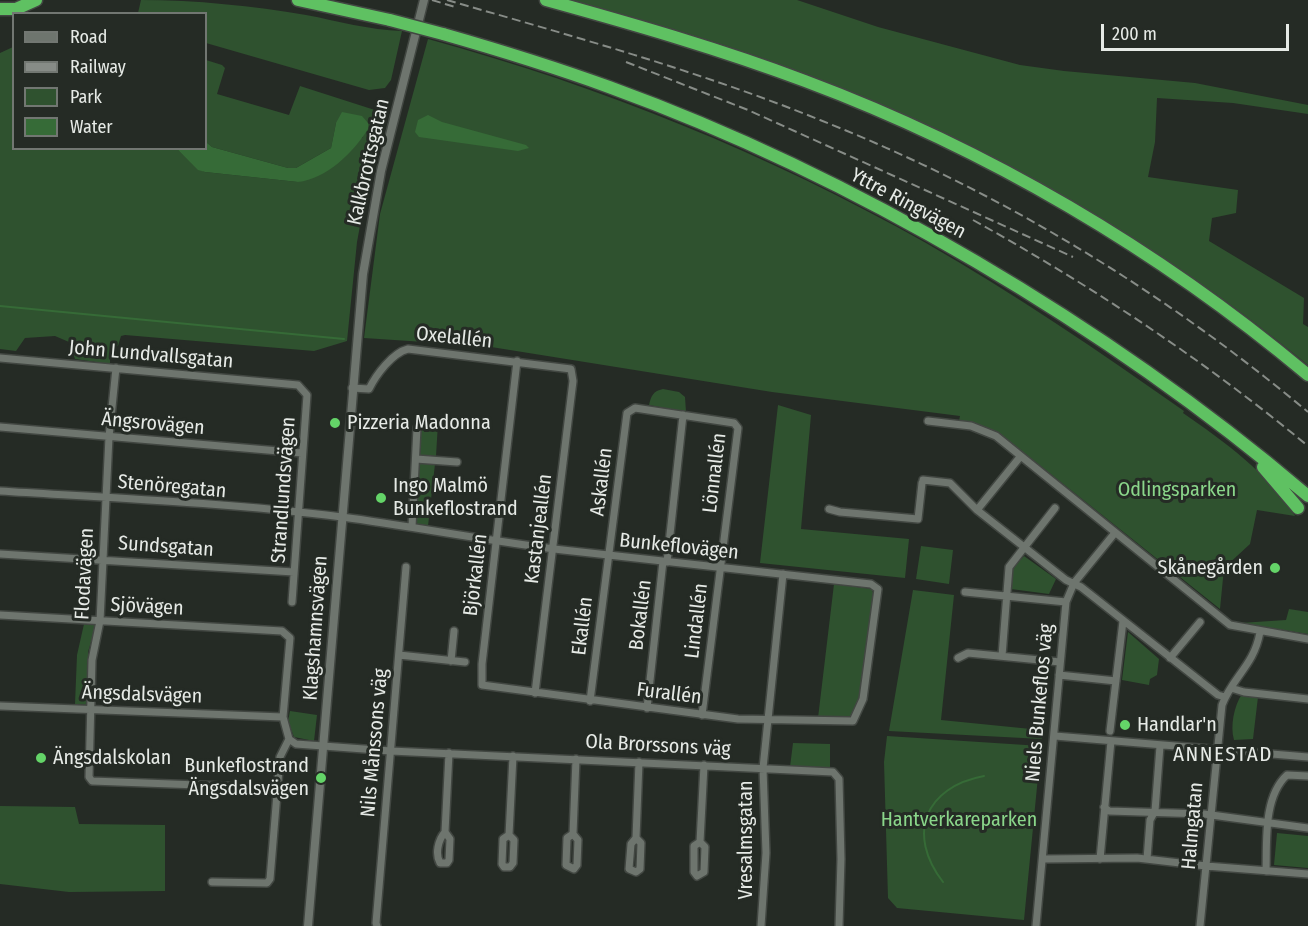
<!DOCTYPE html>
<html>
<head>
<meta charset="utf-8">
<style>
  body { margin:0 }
  #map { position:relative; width:1308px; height:926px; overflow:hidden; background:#252b25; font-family:"Fira Sans Condensed",sans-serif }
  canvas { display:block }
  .legend { position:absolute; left:12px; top:12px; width:195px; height:138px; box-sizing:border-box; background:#252b25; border:2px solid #727772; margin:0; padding:8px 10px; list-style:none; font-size:18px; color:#e6eae6 }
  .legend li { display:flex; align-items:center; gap:12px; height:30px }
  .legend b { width:30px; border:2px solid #727772 }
  .scale { position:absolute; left:1101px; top:24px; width:188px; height:27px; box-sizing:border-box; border:3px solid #e6eae6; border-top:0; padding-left:8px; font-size:18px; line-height:21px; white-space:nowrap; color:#e6eae6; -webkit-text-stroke:4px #252b25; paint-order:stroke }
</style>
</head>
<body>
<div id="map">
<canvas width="1308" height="926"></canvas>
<ul class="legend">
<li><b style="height:8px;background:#6e756e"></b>Road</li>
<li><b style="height:8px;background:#878c87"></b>Railway</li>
<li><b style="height:16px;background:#2f522f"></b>Park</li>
<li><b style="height:16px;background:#366b37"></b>Water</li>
</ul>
<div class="scale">200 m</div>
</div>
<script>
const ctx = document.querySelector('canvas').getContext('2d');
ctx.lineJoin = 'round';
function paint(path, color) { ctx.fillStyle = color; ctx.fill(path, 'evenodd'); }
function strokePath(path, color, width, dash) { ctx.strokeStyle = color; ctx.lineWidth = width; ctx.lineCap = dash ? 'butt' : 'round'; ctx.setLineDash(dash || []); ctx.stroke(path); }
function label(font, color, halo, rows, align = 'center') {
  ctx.font = font + ' "Fira Sans Condensed",sans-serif'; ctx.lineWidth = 6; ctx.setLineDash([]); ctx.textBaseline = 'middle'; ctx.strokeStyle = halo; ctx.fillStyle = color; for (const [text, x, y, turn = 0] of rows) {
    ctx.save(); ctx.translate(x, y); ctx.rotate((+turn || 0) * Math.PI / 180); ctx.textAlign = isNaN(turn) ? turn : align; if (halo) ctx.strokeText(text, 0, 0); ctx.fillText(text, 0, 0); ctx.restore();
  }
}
paint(new Path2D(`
  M 141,0 C 196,0 253,6 306,15 C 338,21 369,30 402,31 L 391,80 L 385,88 L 369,90 L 206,43 L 206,14 L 138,13 Z
  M 572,0 L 797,0 L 878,27 L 1020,65 L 1064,71 L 1195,83 L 1308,105 L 1308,114 L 1233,103 L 1157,98 L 1155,142 L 1148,177 L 1238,190 L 1236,213 L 1212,218 L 1209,241 L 1304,298 L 1303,324 L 1308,327 L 1308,365 C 1146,232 960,128 762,58 C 700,36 635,18 572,0 Z
  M 428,39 C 603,87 768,154 926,243 C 1015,294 1100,352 1184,411 L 1183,413 C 1225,442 1267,472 1295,516 L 1257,510 L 1250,544 L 1224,568 L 1220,609 L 998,432 L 959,421 L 960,416 L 772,392 L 485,346 L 364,338 L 380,214 Z
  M 13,47 L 14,148 L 177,149 L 198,169 L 205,172 L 298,182 L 363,137 L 336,123 L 331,148 L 296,168 L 288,168 L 212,147 L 206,142 L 206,60 L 222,65 L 225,68 L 217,94 L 289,115 L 300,86 L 381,112 L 357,242 L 347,341 L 314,351 L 125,335 L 121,336 L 118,346 L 110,348 L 110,364 L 75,359 L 69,342 L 55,336 L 25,338 L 16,351 L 0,349 L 0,53 Z
  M 663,389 L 679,392 L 685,397 L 686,412 L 649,405 C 651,396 653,391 663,389 Z
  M 778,405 L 811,415 L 801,529 L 909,539 L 905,578 L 760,563 Z
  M 421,421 L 438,423 L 436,456 L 420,455 Z
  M 419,464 L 435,464 L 428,526 L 415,524 Z
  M 921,546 L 953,550 L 949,584 L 916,579 Z
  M 1024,556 L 1056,579 L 1049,594 L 1011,589 L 1013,568 Z
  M 834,584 L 872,589 L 873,593 L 860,698 L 851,718 L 818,718 Z
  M 913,590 L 954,595 L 941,720 L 1041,730 L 1042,739 L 889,731 Z
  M 1289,609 L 1308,612 L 1308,634 L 1240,623 L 1286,620 Z
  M 84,624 L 96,625 L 88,652 L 88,705 L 75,704 L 77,655 Z
  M 1128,632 L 1159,659 L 1157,675 L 1150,679 L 1149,685 L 1122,680 Z
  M 1242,694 L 1258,697 L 1253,739 L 1234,740 C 1230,726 1234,706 1242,694 Z
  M 290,711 L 317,715 L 314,741 L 294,737 L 288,721 Z
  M 887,736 L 1041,746 L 1024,920 L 897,908 L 888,898 L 884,762 Z
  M 793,743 L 830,744 L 830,769 L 790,767 Z
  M 0,806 L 75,807 L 79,824 L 165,825 L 165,891 L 69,892 L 0,884 Z
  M 1277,833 L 1308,836 L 1308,868 L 1274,865 Z`), '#2f522f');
paint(new Path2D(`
  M 342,112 L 362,116 L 368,123 L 368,129 C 353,153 326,179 298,182 L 205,172 L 198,170 L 177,149 L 206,148 L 206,142 L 212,147 L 288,168 L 296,168 L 331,148 L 336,123 Z
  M 428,115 L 442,122 L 526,145 L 529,148 L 518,151 L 419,137 L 415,132 L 418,120 Z`), '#366b37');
strokePath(new Path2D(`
  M 0,306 L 344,339
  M 943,882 C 906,834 925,787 984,776`), '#366b37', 2);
const minor = new Path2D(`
  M 0,358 L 298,385 L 307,395 L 292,602
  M 116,368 L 109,437 L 100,621 L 92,660 L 89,777 L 92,781 L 277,788
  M 352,388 L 369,389 C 376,375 392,353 408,349 L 571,369 L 573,381 L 535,693
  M 928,421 L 971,426 L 996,436 L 1230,625 L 1308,639
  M 0,427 L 302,453
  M 416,459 L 457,462
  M 923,480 L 950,483 L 977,510 L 1066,580 L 1081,587 L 1218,695 L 1225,697
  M 0,491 C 114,498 229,503 342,517 C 416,527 489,541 563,550 L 871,584 L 878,589 L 863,699 L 853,721 L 738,719 L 482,685 L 482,664 L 517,361
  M 829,509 L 840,512 L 918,519 L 922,483
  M 977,510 L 1020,457
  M 412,527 L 417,428
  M 0,554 L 294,572
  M 667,562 L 683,415
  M 965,592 L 1066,602
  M 0,615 L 282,631 L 290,638 L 283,717 L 289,739 L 296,744 L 391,751 L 833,772 L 839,779 L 841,859 L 839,926
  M 399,655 L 465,662
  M 1002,656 L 1009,567 L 1055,508
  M 958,658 L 968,653 L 1060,662
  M 1170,658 L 1200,622
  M 451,661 L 454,631
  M 1059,675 L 1116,681
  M 1231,688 L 1244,692 L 1308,699
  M 590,701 L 627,413 L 635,408 L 734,423 L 738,428 L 702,715
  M 0,706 L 283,717
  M 647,708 L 663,561
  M 1110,731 L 1123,621
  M 1055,736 L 1308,757
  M 1104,807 L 1109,811 L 1204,814 L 1308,828
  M 445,832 L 450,839 L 449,860 L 447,863 L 440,863 C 435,854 438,840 445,832 L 449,753
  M 573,834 L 578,840 L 577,865 L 574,869 L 566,865 L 567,838 L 573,834 L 576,759
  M 509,835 L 514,840 L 513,863 L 510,867 L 504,867 L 502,864 L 503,839 L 509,835 L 513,756
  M 636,838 L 641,843 L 640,869 L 636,872 L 629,869 L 631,844 L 636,838 L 639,762
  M 700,842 L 705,847 L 704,872 L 697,876 L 694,872 L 694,846 L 700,842 L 704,765
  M 1043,859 L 1137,858 L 1206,866 L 1308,874
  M 1100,859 L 1111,741
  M 1147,859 L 1150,820 L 1155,811 L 1160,746
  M 1266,871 C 1267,842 1263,797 1287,775 L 1308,776
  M 212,882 L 267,883 L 270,879 L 280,757 L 289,739
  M 377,926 L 376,923 L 406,567
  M 761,926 L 766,853 L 763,768 L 783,574
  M 1036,926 L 1066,602 L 1074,583 L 1114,534
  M 1200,926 L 1222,705 C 1233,676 1254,666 1260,632`);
const tertiary = new Path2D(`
  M 308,926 L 363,274 L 381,171 L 424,0`);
const motorway = new Path2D(`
  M 298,0 L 390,20
  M 546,0 C 633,24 720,49 805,81 C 987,149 1159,250 1308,375
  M 0,9 L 16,9 L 36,0
  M 443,34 C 499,50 554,67 609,87 C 854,176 1109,327 1308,496
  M 1263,467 L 1298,508`);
strokePath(minor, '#424742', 10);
strokePath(tertiary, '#424742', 11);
strokePath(motorway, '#424742', 15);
strokePath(minor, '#6e756e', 7);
strokePath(tertiary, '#6e756e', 8);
strokePath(motorway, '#5fc162', 12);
strokePath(new Path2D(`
  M 432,0 L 455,7
  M 447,0 C 572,36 699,71 820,120 C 997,190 1162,290 1308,412
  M 626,62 L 748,110 L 1073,257
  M 973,220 C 1090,285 1204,360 1308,446`), '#878c87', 2, [9, 4.5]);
const motorwayBridge = new Path2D(`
  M 390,20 L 443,34`);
strokePath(motorwayBridge, '#424742', 15, []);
strokePath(motorwayBridge, '#5fc162', 12);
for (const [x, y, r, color] of [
  [335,423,6,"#64d468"],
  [381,498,6,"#64d468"],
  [1275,568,6,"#64d468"],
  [1125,725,6,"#64d468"],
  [41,758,6,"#64d468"],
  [321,778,6,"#64d468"]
]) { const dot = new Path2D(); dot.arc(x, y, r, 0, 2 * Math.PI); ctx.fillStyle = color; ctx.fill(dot); strokePath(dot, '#252b25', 2); }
label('20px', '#e6eae6', '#252b25', [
  ["Kalkbrottsgatan",369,162,-77],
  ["Yttre Ringvägen",908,204,28],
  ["Oxelallén",454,338,6],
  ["John Lundvallsgatan",151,355,5],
  ["Ängsrovägen",153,424,5],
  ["Lönnallén",715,473,-83],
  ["Askallén",602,482,-83],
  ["Stenöregatan",172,487,5],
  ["Strandlundsvägen",284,490,-86],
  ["Kastanjeallén",539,529,-83],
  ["Sundsgatan",166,547,4],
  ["Bunkeflovägen",679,547,6],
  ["Flodavägen",85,574,-87],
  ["Björkallén",476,575,-83],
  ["Sjövägen",147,607,3],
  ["Bokallén",641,615,-83],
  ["Lindallén",697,621,-83],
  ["Ekallén",583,626,-83],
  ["Klagshamnsvägen",316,628,-86],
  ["Furallén",669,694,7],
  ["Ängsdalsvägen",142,695,2],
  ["Niels Bunkeflos väg",1040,703,-85],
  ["Nils Månssons väg",375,743,-85],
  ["Ola Brorssons väg",658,746,3],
  ["Halmgatan",1193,826,-85],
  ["Vresalmsgatan",746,840,-90]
]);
label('20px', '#e6eae6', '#252b25', [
  ["Pizzeria Madonna",347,423],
  ["Ingo Malmö",393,486],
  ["Bunkeflostrand",393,509],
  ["Skånegården",1263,568,"right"],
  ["Handlar'n",1137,725],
  ["Ängsdalskolan",53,758],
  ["Bunkeflostrand",309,766,"right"],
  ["Ängsdalsvägen",309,789,"right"]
], 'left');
label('20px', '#8ad68a', '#252b25', [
  ["Odlingsparken",1177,490],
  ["Hantverkareparken",959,820]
]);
ctx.letterSpacing = '1.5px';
label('21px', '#e6eae6', '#252b25', [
  ["ANNESTAD",1223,755]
]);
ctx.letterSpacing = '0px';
</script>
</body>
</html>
